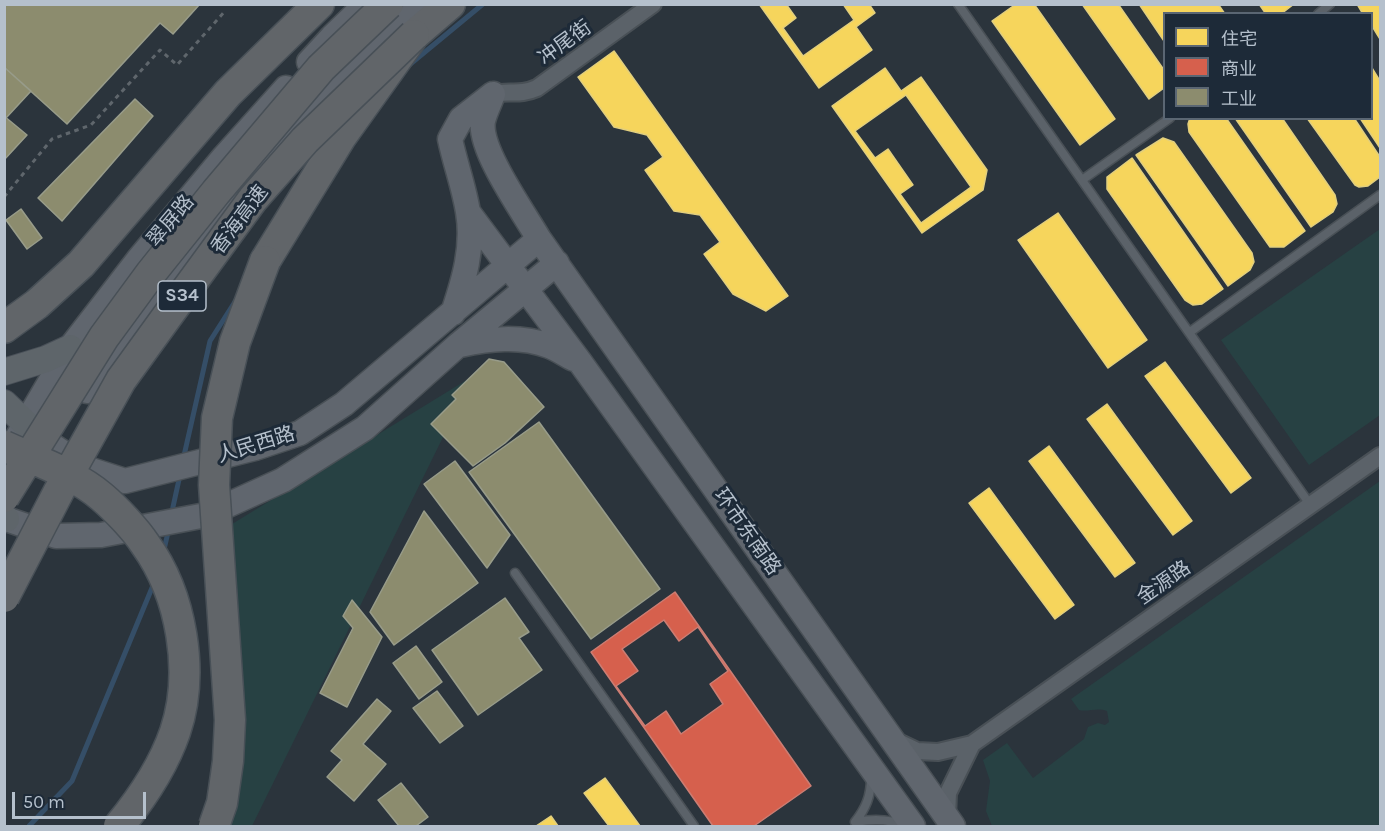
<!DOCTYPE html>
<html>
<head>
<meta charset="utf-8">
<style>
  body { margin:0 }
  #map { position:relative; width:1385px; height:831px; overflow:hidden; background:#2b343c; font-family:Karla,"Noto Sans SC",sans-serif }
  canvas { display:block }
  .frame { position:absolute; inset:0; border:6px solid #b5c0cc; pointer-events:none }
  .legend { position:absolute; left:1163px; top:12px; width:210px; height:108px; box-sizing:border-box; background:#1d2a38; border:2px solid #5a6673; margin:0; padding:8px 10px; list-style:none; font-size:18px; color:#b5c0cc }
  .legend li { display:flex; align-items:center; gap:12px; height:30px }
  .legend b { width:30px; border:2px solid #5a6673 }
  .scale { position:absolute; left:12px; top:792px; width:134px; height:27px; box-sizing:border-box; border:3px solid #b5c0cc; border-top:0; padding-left:8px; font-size:18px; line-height:21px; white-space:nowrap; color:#b5c0cc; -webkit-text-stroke:4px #1d2a38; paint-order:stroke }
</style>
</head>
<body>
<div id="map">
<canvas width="1385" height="831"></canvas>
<div class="frame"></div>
<ul class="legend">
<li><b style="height:16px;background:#f6d55c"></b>住宅</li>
<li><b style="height:16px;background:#d6604d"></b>商业</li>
<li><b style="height:16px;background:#8c8c6e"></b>工业</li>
</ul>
<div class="scale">50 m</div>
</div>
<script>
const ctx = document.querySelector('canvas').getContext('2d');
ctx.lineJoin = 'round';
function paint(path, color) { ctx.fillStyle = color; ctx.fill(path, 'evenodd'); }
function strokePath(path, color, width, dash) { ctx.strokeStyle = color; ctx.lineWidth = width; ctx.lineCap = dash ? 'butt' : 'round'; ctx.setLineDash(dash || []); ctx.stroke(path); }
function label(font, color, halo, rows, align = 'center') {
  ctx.font = font + ' Karla,"Noto Sans SC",sans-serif'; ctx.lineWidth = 6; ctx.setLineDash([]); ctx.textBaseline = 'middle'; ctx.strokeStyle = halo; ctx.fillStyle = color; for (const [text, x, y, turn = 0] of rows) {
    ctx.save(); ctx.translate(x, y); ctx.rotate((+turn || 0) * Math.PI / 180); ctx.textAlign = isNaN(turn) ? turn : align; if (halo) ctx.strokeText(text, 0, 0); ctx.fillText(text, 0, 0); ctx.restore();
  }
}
paint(new Path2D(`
  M 1380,229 L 1380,415 L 1309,465 L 1221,340 Z
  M 473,376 L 252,826 L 223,826 L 224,529 Z
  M 1380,481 L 1380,826 L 992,826 L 986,811 L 990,781 L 983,760 L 1007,743 L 1033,778 L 1084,739 L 1088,727 L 1098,723 L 1105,725 L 1109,722 L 1107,711 C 1097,707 1089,712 1079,710 L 1071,699 Z`), '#274143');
const homes = new Path2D(`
  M 759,4 L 869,4 L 875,13 L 856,27 L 872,50 L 819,88 Z
  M 786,4 L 843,4 L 854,20 L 803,56 L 783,28 L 796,18 Z
  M 1016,4 L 1034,4 L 1115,119 L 1080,145 L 992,21 Z
  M 1082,4 L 1118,4 L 1164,70 L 1164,88 L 1149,99 Z
  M 1139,4 L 1218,4 L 1225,14 L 1164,14 L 1164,41 Z
  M 1259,4 L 1294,4 L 1281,14 L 1266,14 Z
  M 1357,4 L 1380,4 L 1380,39 L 1372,26 L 1372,14 L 1363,14 Z
  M 614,51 L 788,296 L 766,311 L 733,294 L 704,254 L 720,242 L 700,215 L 674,211 L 645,170 L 663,157 L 647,135 L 614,127 L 578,77 Z
  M 885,68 L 901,91 L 921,77 L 987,170 L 983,190 L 922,233 L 832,106 Z
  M 1372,68 L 1380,81 L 1380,148 L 1360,118 L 1372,118 Z
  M 906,95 L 971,187 L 921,223 L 900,194 L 913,185 L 888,149 L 875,158 L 855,131 Z
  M 1190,118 L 1226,118 L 1305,231 L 1284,247 L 1270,247 L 1189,132 L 1188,124 Z
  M 1235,118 L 1282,118 L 1335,195 L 1337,204 L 1333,212 L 1311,227 Z
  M 1307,118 L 1354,118 L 1380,157 L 1380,177 L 1368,186 L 1359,187 L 1355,185 Z
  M 1163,138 L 1174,142 L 1252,253 L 1254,262 L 1250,270 L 1228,286 L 1136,155 Z
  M 1132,158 L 1223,289 L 1202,304 L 1193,305 L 1185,300 L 1107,189 L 1107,177 Z
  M 1058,213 L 1147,340 L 1108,368 L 1018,240 Z
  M 1165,362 L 1251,478 L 1231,493 L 1145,376 Z
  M 1107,404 L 1192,521 L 1173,535 L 1087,419 Z
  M 1049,446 L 1135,563 L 1115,577 L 1029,461 Z
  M 989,488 L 1074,605 L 1055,619 L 969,503 Z
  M 605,778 L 640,826 L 609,826 L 584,793 Z
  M 551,816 L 558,826 L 536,826 Z`);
paint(homes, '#f6d55c');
strokePath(homes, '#e2cf7e', 1.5);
const shops = new Path2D(`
  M 675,592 L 811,786 L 754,826 L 713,826 L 591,652 Z
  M 664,620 L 679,641 L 698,627 L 728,671 L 710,684 L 723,704 L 681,734 L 666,711 L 645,726 L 616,686 L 638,671 L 622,649 Z`);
paint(shops, '#d6604d');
strokePath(shops, '#cc7d73', 1.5);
const industry = new Path2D(`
  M 4,4 L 200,4 L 173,34 L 160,23 L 67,124 L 4,67 Z
  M 4,67 L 31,91 L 6,118 L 4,116 Z
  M 135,99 L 153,116 L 62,221 L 38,198 Z
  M 4,116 L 27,135 L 4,160 Z
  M 21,209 L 42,238 L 27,249 L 6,220 Z
  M 489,359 L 504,362 L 544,407 L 505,443 L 473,466 L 431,424 L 456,399 L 452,395 Z
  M 539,422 L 660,589 L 591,639 L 469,472 Z
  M 455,461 L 510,535 L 487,568 L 424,484 Z
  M 424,511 L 478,583 L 394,645 L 370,612 Z
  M 505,598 L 529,632 L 519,638 L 542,670 L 478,715 L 432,650 Z
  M 352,600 L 382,637 L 347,707 L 320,693 L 353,628 L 343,616 Z
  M 416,646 L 442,682 L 419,699 L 393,663 Z
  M 437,691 L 463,726 L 440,743 L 413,708 Z
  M 377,699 L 391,711 L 363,744 L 386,764 L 354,801 L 327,777 L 342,760 L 331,751 Z
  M 401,783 L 428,817 L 416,826 L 399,826 L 378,800 Z`);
paint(industry, '#8c8c6e');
strokePath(industry, '#989c8a', 1.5);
strokePath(new Path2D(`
  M 408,66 L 483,4
  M 183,460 L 210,341 L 236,300
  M 171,516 L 180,475
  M 163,554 L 169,528
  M 29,826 L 72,781 L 154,583`), '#354e67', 5);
const service = new Path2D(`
  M 958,4 L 1311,506
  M 1318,14 L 1330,4
  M 1082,180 L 1170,118
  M 1190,332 L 1380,195
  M 515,573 L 694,826
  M 871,778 C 871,796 866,808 855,822 C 872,819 889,818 904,826`);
const minor = new Path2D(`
  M 493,94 C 510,90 519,96 537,88 L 653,4
  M 894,740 L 917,751 L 938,752 L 972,744 L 1380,456
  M 947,818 L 948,793 L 972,744`);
const secondary = new Path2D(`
  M 309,62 L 332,37 L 360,10
  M 493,94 C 490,103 485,112 483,121 C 478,149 524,213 539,239 L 953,826
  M 468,212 L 580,362 L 913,826
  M 453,313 C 464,280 474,247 468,212 C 464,187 455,163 450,139 L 461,119 L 493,94
  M 460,345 C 489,339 520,335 549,346 C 557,349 566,355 574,359
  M 87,391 L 101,369 L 188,253 L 309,111 L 423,4
  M 28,425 L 53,446 L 88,469 L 125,481 L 255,448 L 300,433 L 344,404 L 539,239
  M 17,438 L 70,348 L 138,260 L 224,157 L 286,88
  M 6,519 L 56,536 L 101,535 L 206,515 L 283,480 L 365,428 L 458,345 L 557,263`);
const primary = new Path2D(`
  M 4,372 L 46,359 L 70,348
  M 4,403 L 25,423
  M 4,519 L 6,519`);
const motorway = new Path2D(`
  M 265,261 L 341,137 L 414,35 L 450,4
  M 4,328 L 37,304 L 81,264 L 228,93 L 319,4`);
strokePath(service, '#495056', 11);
strokePath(minor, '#495056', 20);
strokePath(secondary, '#495056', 27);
strokePath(primary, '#495058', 28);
strokePath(motorway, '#485057', 33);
strokePath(new Path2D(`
  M 4,197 L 52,139 L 91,125 L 160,50 L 177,65 L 226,10`), '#5f666c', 3, [4.5, 4.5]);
strokePath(service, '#5b6269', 8);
strokePath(minor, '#5b6269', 16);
strokePath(secondary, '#60666e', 24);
strokePath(primary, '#5e656a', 26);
strokePath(motorway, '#616569', 30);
const motorwayBridge = new Path2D(`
  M 4,446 C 37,461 75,474 102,497 C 115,508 136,530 145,544 C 182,595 195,673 175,732 C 163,767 142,798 119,826
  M 4,497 L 104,337 L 151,273 L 216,192 L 321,68 L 388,4
  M 4,597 L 59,491 L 121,380 L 171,311 L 253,199 L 305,140 L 414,35
  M 214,826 L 222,803 L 228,761 L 230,720 L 214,485 L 217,418 L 235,342 L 265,261`);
strokePath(motorwayBridge, '#485057', 33, []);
strokePath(motorwayBridge, '#616569', 30);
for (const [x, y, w] of [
  [182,296,48]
]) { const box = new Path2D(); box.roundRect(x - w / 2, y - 15, w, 30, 4.5); ctx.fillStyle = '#1d2a38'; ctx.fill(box); strokePath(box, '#b5c0cc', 1.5); }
label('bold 18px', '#b5c0cc', null, [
  ["S34",182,296]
]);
label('20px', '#b5c0cc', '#1d2a38', [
  ["冲尾街",565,43,-36],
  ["香海高速",240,220,-53],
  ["翠屏路",171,221,-50],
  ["人民西路",256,445,-17],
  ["环市东南路",747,532,55],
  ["金源路",1164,583,-35]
]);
</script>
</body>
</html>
